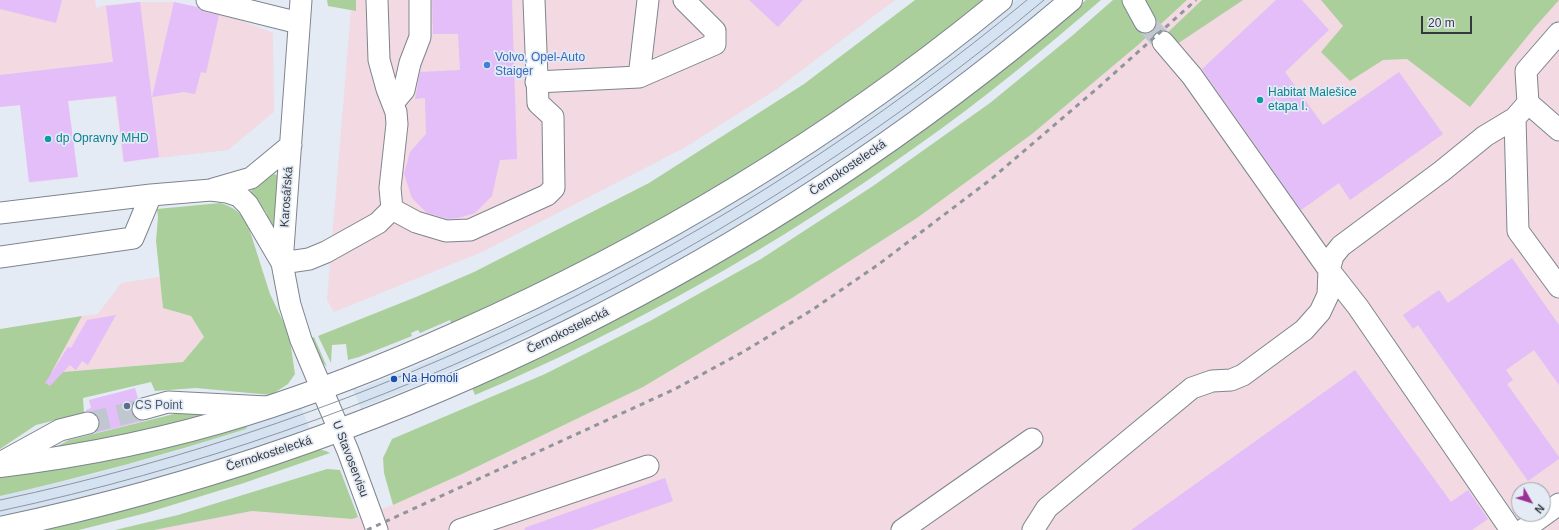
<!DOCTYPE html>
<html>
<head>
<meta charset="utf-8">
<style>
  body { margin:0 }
  #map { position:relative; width:1559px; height:530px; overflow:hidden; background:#e4ebf5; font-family:Helvetica,sans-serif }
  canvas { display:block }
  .north { position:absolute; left:1511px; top:482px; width:40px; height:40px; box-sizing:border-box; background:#e4ebf5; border:1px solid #9ea3ab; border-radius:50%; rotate:129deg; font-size:11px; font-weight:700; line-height:16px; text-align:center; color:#35383c }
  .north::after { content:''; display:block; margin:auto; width:14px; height:18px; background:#9a3193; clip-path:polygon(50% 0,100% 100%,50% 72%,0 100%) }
  .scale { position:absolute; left:1421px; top:16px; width:51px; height:18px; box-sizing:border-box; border:2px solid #35383c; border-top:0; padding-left:5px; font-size:12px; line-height:14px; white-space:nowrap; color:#35383c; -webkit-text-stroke:3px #e4ebf5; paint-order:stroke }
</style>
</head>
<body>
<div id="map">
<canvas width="1559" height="530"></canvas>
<div class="north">N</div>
<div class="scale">20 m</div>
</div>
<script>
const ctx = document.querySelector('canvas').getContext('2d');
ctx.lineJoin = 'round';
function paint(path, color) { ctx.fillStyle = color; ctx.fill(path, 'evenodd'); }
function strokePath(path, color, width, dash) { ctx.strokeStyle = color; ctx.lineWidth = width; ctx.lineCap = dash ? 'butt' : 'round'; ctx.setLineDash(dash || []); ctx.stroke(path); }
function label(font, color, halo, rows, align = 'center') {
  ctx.font = font + ' Helvetica,sans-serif'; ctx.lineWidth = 3.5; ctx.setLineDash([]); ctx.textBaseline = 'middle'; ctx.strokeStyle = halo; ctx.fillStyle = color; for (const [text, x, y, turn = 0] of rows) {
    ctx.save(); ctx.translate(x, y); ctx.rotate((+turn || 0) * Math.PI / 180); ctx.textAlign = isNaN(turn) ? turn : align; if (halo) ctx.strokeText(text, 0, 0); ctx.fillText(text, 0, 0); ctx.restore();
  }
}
paint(new Path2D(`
  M 1016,0 L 1055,0 L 933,96 L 824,174 L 710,244 L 538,335 L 536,332 L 423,383 L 363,407 L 364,410 L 361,409 L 353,389 L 355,386 L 357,390 L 419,365 L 529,315 L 527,312 L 951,52 Z
  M 301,407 L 309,427 L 307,431 L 151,480 L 0,518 L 0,496 L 94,474 L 187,448 L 246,429 L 248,424 Z`), '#d5e2f2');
paint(new Path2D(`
  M 0,0 L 95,0 L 96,8 L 105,5 L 140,2 L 174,2 L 219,12 L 273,33 L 274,112 L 228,150 L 123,162 L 115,97 L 68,101 L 78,177 L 30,183 L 20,105 L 0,107 Z
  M 356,0 L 895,0 L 777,89 L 684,148 L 482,252 L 334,312 L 327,300 L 351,10 L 356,11 Z
  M 1187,0 L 1559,0 L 1559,530 L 154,530 L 252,511 L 352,519 L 393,505 L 462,474 L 643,387 L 792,298 L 917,218 L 1032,134 L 1138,45 ZM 1519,490 L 1543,490 L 1543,514 L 1519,514 Z
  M 160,277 L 163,308 L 191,316 L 204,337 L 183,362 L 50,373 L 82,316 L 98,314 L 121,283 Z`), '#f2d9e2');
paint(new Path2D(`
  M 327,0 L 356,0 L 356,11 L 328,6 Z
  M 915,0 L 985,0 C 892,73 795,141 693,201 C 615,247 534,286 452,325 L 450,320 L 420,333 L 418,330 L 411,333 L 412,336 L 359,357 L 348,360 L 346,344 L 332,345 L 331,363 L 318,336 L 416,297 L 474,272 L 649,183 L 804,84 Z
  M 1086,0 L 1101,0 C 1042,51 981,101 917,146 C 779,244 631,329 475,395 L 472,388 C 554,350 636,311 714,265 C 792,220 868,171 941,117 C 991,80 1039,40 1086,0 Z
  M 1113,0 L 1187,0 L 1138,45 L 1032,134 L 917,218 L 792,298 L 643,387 L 462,474 L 393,505 L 384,473 L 383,458 L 392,439 L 545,374 L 650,321 L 761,259 L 873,186 L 990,103 L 1073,35 Z
  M 1202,0 L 1243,0 L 1174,46 L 1165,35 Z
  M 1321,0 L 1559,0 L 1535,27 L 1470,107 L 1407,59 L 1383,60 L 1350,81 L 1321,52 L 1343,26 Z
  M 274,174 L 280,176 L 281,181 L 273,233 L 266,212 L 251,193 L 252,188 Z
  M 220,203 C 234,207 241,213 248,225 L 270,294 L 289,334 L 295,374 L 288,384 L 271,395 L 196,388 L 155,391 L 151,382 L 83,398 L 84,413 L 36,425 L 0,449 L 0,329 L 82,316 L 51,373 L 183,362 L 204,337 L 191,316 L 163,308 L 156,241 L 158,217 L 157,209 Z
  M 314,337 L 327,367 L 320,360 L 309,339 Z
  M 178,413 L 193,413 L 206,415 L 143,431 L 52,449 L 69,440 Z
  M 248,424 L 246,429 C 165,455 83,477 0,496 L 0,476 Z
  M 318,449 L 326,451 L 330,453 L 244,483 L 146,513 L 79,530 L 39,530 L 143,504 L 193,490 Z
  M 327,469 L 340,470 L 358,517 L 352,519 L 252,511 L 154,530 L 115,530 L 178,515 Z`), '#abcf9a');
paint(new Path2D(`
  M 0,0 L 62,0 L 56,23 L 0,9 Z
  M 432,0 L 512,0 L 517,159 L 500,160 L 492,196 L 475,213 L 458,218 L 448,219 L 427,213 L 412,198 L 404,174 L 410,152 L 426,134 L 425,98 L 415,99 L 420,72 L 460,70 L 458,34 L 433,34 Z
  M 749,0 L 803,0 L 778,27 Z
  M 1276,0 L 1302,0 L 1329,30 L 1285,72 L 1323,125 L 1399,72 L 1443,134 L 1350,200 L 1339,183 L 1301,210 L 1202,69 Z
  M 140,2 L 159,157 L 124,162 L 116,96 L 68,101 L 78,177 L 29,182 L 20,105 L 0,107 L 0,75 L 113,62 L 106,6 Z
  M 174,2 L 197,7 L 204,12 L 219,15 L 206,73 L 201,72 L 195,94 L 184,92 L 152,97 Z
  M 1512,258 L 1559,325 L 1559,385 L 1534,350 L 1506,370 L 1513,380 L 1507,384 L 1559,457 L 1559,459 L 1528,481 L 1418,325 L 1413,329 L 1403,315 L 1439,290 L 1448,303 Z
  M 116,315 L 88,365 L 82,361 L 76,370 L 70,365 L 50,386 L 45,383 L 68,347 L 71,348 L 87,320 Z
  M 1355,370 L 1451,502 L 1468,490 L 1488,519 L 1472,530 L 1131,530 Z
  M 135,388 L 138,398 L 134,401 L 132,406 L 131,412 L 135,418 L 144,421 L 92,434 L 97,431 L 99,427 L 100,420 L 96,414 L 92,412 L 86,411 L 86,410 L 91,408 L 89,400 Z
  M 665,478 L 673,501 L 591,530 L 525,530 L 524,528 Z`), '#e3bef8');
strokePath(new Path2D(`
  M 1145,22 L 1163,42
  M 88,423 L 143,409`), '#c1c7d0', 21, [21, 10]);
const minor = new Path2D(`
  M 207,0 L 299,23
  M 301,0 L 282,263 L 290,305 L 301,340 L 348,451 L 377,530
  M 1133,0 L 1145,22
  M 1559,33 L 1526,71 L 1528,103 L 1559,130
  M 1163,42 L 1192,76 L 1329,270 L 1358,307 L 1511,530
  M 639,77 L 648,0
  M 536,82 L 639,77 L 715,44 L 715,31 L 684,0
  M 393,103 L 404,90 L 410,63 L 420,37 L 420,0
  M 1528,103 L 1515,118 L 1518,231 L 1559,287
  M 213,189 L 251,178 L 291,145
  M 392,209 L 416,222 L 446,231 L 470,230 L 547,195 L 554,188 L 553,117 L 538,103 L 534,0
  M 0,213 L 151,195 L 211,190 L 227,192 L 239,196 L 248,205 L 282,263 L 309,259 L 326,252 L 378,223 L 392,209 L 390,188 L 397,124 L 396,112 L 387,89 L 379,60 L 377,0
  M 0,257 L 133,238 L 151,195
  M 143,409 L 168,402 L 267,407
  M 0,463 L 60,430 L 88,423
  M 460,530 L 648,466
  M 902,530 L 1032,439
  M 1033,530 L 1047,508 L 1192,388 L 1212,381 L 1231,380 L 1243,375 L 1304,330 L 1320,312 L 1328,295 L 1329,270 L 1333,256 L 1341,246 L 1442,171 L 1485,136 L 1515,118
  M 1523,530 L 1559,504`);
const major = new Path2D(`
  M 0,466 C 83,456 167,439 247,414 C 318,392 388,364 457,333 C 651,247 836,136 1001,0
  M 0,528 C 394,446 765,261 1071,0`);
strokePath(minor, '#7e858e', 23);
strokePath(major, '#7e858e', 24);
strokePath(minor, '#fff', 21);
strokePath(major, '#fff', 22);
strokePath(new Path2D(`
  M 0,500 C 376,421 731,245 1027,0
  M 0,511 C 384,428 743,252 1044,0`), '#90959c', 1);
strokePath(new Path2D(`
  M 367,530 L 675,389 L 743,352 L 812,310 L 879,264 L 990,180 L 1100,86 L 1196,0`), '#90959c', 3, [5, 5]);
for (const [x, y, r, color] of [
  [487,65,4,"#3f7fe0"],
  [1260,100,4,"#0f9aa8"],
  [48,139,4,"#0f9aa8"],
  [394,379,4,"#1a4fb4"],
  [127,406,4,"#5c6f8a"]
]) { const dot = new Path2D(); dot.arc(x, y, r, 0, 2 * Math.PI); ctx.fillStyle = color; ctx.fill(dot); strokePath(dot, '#e4ebf5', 1.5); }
label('12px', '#366cbe', '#e4ebf5', [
  ["Volvo, Opel-Auto",495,58],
  ["Staiger",495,72]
], 'left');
label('12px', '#0d838f', '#e4ebf5', [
  ["Habitat Malešice",1268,93],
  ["etapa I.",1268,107],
  ["dp Opravny MHD",56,139]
], 'left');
label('12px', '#35383c', '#e4ebf5', [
  ["Černokostelecká",848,168,-34],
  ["Karosářská",287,197,-86],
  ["Černokostelecká",568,331,-26],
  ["Černokostelecká",269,454,-18],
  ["U Stavoservisu",350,459,69]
]);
label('12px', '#164399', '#e4ebf5', [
  ["Na Homoli",402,379]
], 'left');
label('12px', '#4e5e75', '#e4ebf5', [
  ["CS Point",135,406]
], 'left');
</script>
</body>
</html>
